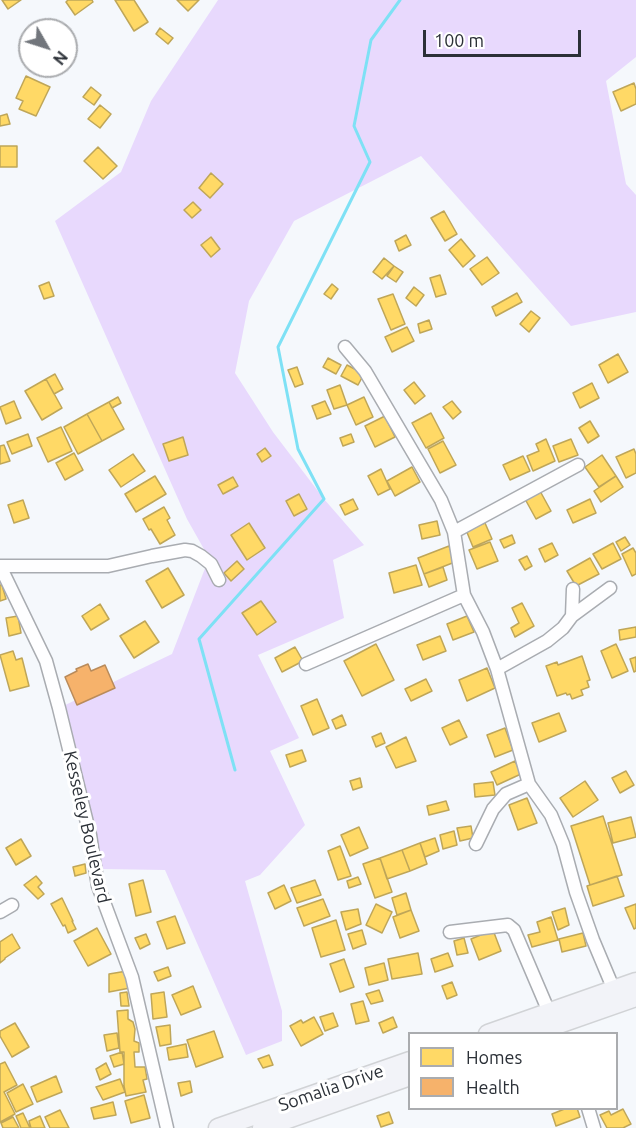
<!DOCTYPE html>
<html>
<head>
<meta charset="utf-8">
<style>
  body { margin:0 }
  #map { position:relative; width:636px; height:1128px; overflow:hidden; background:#f5f8fc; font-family:Ubuntu,sans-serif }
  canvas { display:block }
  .legend { position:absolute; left:408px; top:1032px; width:210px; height:78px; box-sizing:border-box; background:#fff; border:2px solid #aaacaf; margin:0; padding:8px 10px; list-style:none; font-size:18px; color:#2b3037 }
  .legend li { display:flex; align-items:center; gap:12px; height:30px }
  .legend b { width:30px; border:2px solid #aaacaf }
  .north { position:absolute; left:18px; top:18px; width:60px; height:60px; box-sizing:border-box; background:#fff; border:2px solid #aaacaf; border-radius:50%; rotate:129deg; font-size:16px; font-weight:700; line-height:24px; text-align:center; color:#2b3037 }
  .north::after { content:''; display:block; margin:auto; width:21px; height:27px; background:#72767c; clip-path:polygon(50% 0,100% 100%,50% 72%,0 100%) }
  .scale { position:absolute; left:423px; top:30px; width:158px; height:27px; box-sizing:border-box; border:3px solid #2b3037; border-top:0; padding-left:8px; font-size:18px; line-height:21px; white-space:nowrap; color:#2b3037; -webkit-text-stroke:4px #fff; paint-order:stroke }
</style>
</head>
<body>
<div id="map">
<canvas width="636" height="1128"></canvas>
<ul class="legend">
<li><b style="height:16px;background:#ffd966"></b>Homes</li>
<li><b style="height:16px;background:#f6b26b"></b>Health</li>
</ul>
<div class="north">N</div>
<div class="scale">100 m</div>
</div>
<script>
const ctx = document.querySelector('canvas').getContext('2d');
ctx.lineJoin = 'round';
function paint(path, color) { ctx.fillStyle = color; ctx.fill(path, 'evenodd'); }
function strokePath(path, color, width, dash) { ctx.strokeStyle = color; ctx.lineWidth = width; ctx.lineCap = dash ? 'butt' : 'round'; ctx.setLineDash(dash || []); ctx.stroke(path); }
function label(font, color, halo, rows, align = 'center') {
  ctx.font = font + ' Ubuntu,sans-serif'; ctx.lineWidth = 6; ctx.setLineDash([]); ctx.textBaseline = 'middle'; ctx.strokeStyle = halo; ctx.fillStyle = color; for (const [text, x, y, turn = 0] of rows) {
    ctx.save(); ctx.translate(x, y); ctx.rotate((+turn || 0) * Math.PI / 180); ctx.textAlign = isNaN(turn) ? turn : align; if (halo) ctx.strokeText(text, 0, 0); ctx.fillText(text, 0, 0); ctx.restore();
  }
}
paint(new Path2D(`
  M 218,0 L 636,0 L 636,57 L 606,81 L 626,184 L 636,195 L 636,312 L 571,326 L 421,156 L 294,221 L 249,301 L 235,373 L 273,432 L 324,499 L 364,545 L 333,560 L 344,618 L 258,655 L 299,738 L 270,751 L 305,825 L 260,875 L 245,881 L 282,1011 L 282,1041 L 246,1055 L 165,870 L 102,869 L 90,835 L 59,708 L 172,654 L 209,558 L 187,519 L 55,221 L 121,172 L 151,101 Z`), '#e8d9fd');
const homes = new Path2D(`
  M 2,0 L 21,0 L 8,9 Z
  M 68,0 L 92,0 L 93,2 L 75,15 L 66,2 Z
  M 115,0 L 134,0 L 148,22 L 134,31 Z
  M 177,0 L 199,0 L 188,11 Z
  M 160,28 L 173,38 L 168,44 L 156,34 Z
  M 26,76 L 50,87 L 36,116 L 19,109 L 23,101 L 16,98 Z
  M 634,83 L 636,89 L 636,104 L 621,111 L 613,92 Z
  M 91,87 L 101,95 L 94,105 L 83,97 Z
  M 100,105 L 111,114 L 100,128 L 88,119 Z
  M 7,114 L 10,124 L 0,126 L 0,116 Z
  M 0,146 L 17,146 L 17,167 L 0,167 Z
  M 98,147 L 117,166 L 103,179 L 84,161 Z
  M 211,173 L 223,184 L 210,198 L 199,188 Z
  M 193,202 L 201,210 L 192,218 L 184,210 Z
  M 444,211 L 457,234 L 445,241 L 431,218 Z
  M 406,235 L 411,245 L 399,251 L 395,241 Z
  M 211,237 L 220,249 L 211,257 L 201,245 Z
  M 461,239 L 475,256 L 463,267 L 449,250 Z
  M 487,257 L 499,273 L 482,285 L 470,269 Z
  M 384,258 L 394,266 L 382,279 L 373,272 Z
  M 394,266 L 403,272 L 396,282 L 387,276 Z
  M 440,275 L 446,294 L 436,297 L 430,278 Z
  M 49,282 L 54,296 L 44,299 L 39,286 Z
  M 332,284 L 338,289 L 331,299 L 324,294 Z
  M 414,287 L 424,295 L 416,306 L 406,298 Z
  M 517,293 L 522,302 L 496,316 L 492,307 Z
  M 393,294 L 405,324 L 391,330 L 378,299 Z
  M 531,311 L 540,318 L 529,332 L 520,324 Z
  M 429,320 L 432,329 L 420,333 L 418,324 Z
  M 407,327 L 414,341 L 392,352 L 385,337 Z
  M 618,354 L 628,372 L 608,383 L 599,365 Z
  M 328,358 L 341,365 L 336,374 L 323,367 Z
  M 347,365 L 364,374 L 358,385 L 341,376 Z
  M 297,367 L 303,384 L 295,387 L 288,370 Z
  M 55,374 L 63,389 L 54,394 L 46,379 Z
  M 46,379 L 62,408 L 42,420 L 25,391 Z
  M 414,382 L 425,396 L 415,404 L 404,390 Z
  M 592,383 L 599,398 L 580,408 L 573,393 Z
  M 340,385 L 347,405 L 334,409 L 327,390 Z
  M 118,397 L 121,403 L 112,408 L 109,402 Z
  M 364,397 L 373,417 L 356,425 L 347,405 Z
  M 14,401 L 21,418 L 6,424 L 0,407 Z
  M 325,401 L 331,414 L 317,419 L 312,406 Z
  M 452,401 L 461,412 L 453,419 L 443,407 Z
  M 109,402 L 124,429 L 102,441 L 87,414 Z
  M 431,413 L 444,438 L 426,448 L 412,423 Z
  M 87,414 L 102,441 L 78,454 L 64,427 Z
  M 385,416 L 395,437 L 375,447 L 365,426 Z
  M 590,421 L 599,436 L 588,443 L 579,428 Z
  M 61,427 L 72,451 L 48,462 L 37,438 Z
  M 28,434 L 32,446 L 12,454 L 7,442 Z
  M 351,434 L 354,442 L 343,446 L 340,438 Z
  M 183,437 L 188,455 L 169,461 L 163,444 Z
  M 546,439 L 555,461 L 533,471 L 527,456 L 539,451 L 536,444 Z
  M 571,439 L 578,455 L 559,462 L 553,446 Z
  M 443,441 L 456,465 L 440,473 L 428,449 Z
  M 4,445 L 10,461 L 0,464 L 0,446 Z
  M 265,448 L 271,456 L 262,462 L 257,454 Z
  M 634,449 L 636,454 L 636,473 L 626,478 L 616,457 Z
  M 74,453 L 83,470 L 65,480 L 56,463 Z
  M 133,454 L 145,471 L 121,487 L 109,470 Z
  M 602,455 L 616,476 L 599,487 L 585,467 Z
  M 523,456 L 530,471 L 510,480 L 503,465 Z
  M 412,467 L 420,482 L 395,496 L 387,481 Z
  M 381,469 L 390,489 L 378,495 L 368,476 Z
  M 155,476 L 166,494 L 136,512 L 125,494 Z
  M 616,476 L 623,487 L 601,502 L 594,491 Z
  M 233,477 L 238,486 L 223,494 L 218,485 Z
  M 540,491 L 551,511 L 536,519 L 525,499 Z
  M 299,494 L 307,509 L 294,516 L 286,501 Z
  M 353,499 L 358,509 L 345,515 L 340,505 Z
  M 590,499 L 596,513 L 573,523 L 567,510 Z
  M 23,500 L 29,518 L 14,523 L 8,505 Z
  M 164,507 L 170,518 L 167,520 L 175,535 L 160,544 L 151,529 L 149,530 L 143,519 Z
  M 437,521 L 440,535 L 422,539 L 419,525 Z
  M 249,523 L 265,548 L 247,560 L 231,535 Z
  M 485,523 L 492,539 L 473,547 L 466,530 Z
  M 512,535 L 515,543 L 504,548 L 500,540 Z
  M 625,537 L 630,545 L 621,551 L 616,542 Z
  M 490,542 L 498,561 L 477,569 L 469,550 Z
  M 552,543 L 558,555 L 545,562 L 539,549 Z
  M 613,543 L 621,559 L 602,569 L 593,554 Z
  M 449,546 L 455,562 L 424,574 L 418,558 Z
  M 633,548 L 636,553 L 636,574 L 632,576 L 622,554 Z
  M 527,556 L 532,566 L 525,570 L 519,560 Z
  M 590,558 L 599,574 L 576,586 L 567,571 Z
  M 237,561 L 244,569 L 231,581 L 224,573 Z
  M 416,565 L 422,585 L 394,593 L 389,573 Z
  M 443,567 L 447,580 L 429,587 L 424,574 Z
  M 168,568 L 184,595 L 162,608 L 146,581 Z
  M 0,585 L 2,585 L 6,599 L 0,601 Z
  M 261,601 L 276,622 L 257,635 L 242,613 Z
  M 522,603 L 534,626 L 515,637 L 511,628 L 519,623 L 512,608 Z
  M 100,604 L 109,619 L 91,630 L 82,616 Z
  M 18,616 L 21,633 L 9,636 L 6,618 Z
  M 467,616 L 474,632 L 453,640 L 447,624 Z
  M 145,621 L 159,642 L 134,658 L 120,636 Z
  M 636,627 L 636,637 L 620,640 L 619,630 Z
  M 440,636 L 446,651 L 423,660 L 417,645 Z
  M 376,644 L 394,680 L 362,696 L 344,661 Z
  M 616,644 L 628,671 L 612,678 L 601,651 Z
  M 295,647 L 303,661 L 282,672 L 275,658 Z
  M 13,651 L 16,660 L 22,658 L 29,686 L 10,691 L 0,655 Z
  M 582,656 L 590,680 L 587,681 L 589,687 L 581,690 L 583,695 L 572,699 L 570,694 L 567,695 L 566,693 L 557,696 L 546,666 L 557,662 L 558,665 Z
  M 636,657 L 636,671 L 634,672 L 630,659 Z
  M 487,668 L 495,688 L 467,701 L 459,680 Z
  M 426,679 L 432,691 L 411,701 L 405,689 Z
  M 317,699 L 329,728 L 313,735 L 301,706 Z
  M 559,713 L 566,731 L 539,742 L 532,723 Z
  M 342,715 L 346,725 L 336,729 L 332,720 Z
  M 459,720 L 467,737 L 450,745 L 442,728 Z
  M 505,728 L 513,750 L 495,757 L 487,735 Z
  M 381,733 L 385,743 L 376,747 L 372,737 Z
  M 406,737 L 416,761 L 396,768 L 386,747 Z
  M 302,750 L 306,761 L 290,767 L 286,755 Z
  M 515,761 L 521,774 L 497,785 L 491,772 Z
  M 626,771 L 634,785 L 620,793 L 612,778 Z
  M 360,778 L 362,787 L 353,790 L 350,781 Z
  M 585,781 L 598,800 L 573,817 L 560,798 Z
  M 493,782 L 495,795 L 475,797 L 474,784 Z
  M 527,798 L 537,823 L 518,830 L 509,805 Z
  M 446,801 L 449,810 L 429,815 L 427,806 Z
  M 603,816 L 622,875 L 590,885 L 571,826 Z
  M 631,817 L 636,837 L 613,843 L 608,823 Z
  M 471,826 L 473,838 L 460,841 L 457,828 Z
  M 359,827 L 368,848 L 350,856 L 341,835 Z
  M 454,831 L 457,845 L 443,849 L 440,835 Z
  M 435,838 L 439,851 L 425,857 L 420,843 Z
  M 21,839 L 31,856 L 16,865 L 6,848 Z
  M 420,843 L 427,864 L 410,871 L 402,850 Z
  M 340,846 L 351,876 L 338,880 L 328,851 Z
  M 402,850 L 410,871 L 387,879 L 380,858 Z
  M 380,858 L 392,892 L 375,898 L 363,864 Z
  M 85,864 L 86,873 L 75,876 L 73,867 Z
  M 36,876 L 42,883 L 38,887 L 44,894 L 38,899 L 24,885 Z
  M 617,876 L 624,896 L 593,906 L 587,886 Z
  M 358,877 L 361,884 L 349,888 L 347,881 Z
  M 143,880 L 151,912 L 136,916 L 129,884 Z
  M 315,880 L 321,895 L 297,903 L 291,888 Z
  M 284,885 L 291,901 L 275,909 L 268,893 Z
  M 406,893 L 411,910 L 397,915 L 392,898 Z
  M 62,898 L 73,921 L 72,921 L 76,929 L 68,933 L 65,925 L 63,926 L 51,904 Z
  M 323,899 L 330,916 L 304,926 L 297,908 Z
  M 376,904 L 392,912 L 382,933 L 366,925 Z
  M 636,904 L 636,928 L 634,929 L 625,908 Z
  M 565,908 L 569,925 L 558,930 L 552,912 Z
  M 358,909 L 361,924 L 346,930 L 341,912 Z
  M 411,910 L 419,931 L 400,938 L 393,917 Z
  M 175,916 L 185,943 L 167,949 L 157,922 Z
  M 551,917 L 558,940 L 532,947 L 528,935 L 540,932 L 537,922 Z
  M 336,920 L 345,950 L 321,957 L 312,928 Z
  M 97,928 L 111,954 L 88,966 L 74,941 Z
  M 362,930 L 366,944 L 353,949 L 348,934 Z
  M 493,930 L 501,951 L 479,960 L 471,939 Z
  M 583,933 L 586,946 L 562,952 L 559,939 Z
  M 12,934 L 20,948 L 5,958 L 5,959 L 0,963 L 0,942 Z
  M 146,934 L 150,944 L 140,949 L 135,938 Z
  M 464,938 L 468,953 L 457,955 L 454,941 Z
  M 418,953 L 422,974 L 392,979 L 388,959 Z
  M 448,953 L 453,966 L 435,972 L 431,959 Z
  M 344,959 L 354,987 L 340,992 L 330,964 Z
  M 384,963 L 388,980 L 369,985 L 365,968 Z
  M 168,967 L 171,976 L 158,981 L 154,972 Z
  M 127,971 L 130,988 L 109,992 L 109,974 Z
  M 452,982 L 457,995 L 447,999 L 442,986 Z
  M 193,986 L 201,1007 L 181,1015 L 172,995 Z
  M 379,990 L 383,1001 L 371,1004 L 366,994 Z
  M 127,992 L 129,1006 L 121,1006 L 120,993 Z
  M 164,992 L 167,1017 L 153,1019 L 151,994 Z
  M 363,1001 L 369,1021 L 356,1024 L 351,1004 Z
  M 128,1010 L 128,1019 L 133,1022 L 135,1029 L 134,1041 L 139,1043 L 139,1052 L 134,1052 L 135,1067 L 145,1067 L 147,1079 L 143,1080 L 146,1092 L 126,1096 L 124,1086 L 124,1052 L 120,1052 L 117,1011 Z
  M 333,1013 L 338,1026 L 325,1031 L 320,1017 Z
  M 314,1017 L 323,1034 L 301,1046 L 290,1026 L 301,1020 L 303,1023 Z
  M 393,1017 L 397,1027 L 383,1033 L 379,1023 Z
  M 15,1023 L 29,1047 L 12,1057 L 0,1036 L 0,1031 Z
  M 170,1025 L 171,1044 L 160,1046 L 156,1027 Z
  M 214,1031 L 223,1057 L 196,1067 L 187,1040 Z
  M 117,1033 L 119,1048 L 107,1051 L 104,1035 Z
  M 186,1044 L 188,1057 L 169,1060 L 167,1048 Z
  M 122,1052 L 124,1064 L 114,1067 L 110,1056 Z
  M 269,1055 L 273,1065 L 263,1068 L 258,1059 Z
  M 5,1062 L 17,1085 L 4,1092 L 15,1114 L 0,1122 L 0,1064 Z
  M 106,1063 L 111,1074 L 100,1080 L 96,1069 Z
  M 56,1076 L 62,1092 L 37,1102 L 31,1087 Z
  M 120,1079 L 125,1092 L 103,1100 L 96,1087 Z
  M 190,1081 L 192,1092 L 181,1096 L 178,1083 Z
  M 23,1084 L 33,1104 L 16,1112 L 7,1093 Z
  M 144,1095 L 150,1118 L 131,1123 L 125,1101 Z
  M 113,1102 L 116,1115 L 94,1119 L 91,1108 Z
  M 567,1108 L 577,1108 L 580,1117 L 556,1126 L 552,1114 Z
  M 623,1109 L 631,1124 L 623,1128 L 607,1128 L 600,1115 L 609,1111 L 611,1115 Z
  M 60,1110 L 69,1128 L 50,1128 L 45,1117 Z
  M 389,1112 L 393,1123 L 381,1127 L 377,1116 Z
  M 23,1113 L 30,1128 L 21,1128 L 16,1116 Z
  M 40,1116 L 45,1128 L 31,1128 L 29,1121 Z
  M 13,1117 L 19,1128 L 3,1128 L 1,1123 Z`);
paint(homes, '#ffd966');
strokePath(homes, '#bfa658', 1.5);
const health = new Path2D(`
  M 88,664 L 91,671 L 105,665 L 115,688 L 77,705 L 65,677 L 77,671 L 76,669 Z`);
paint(health, '#f6b26b');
strokePath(health, '#b98b5b', 1.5);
strokePath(new Path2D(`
  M 235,770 L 199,639 L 324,499 L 298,449 L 278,347 L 370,162 L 354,126 L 371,40 L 400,0`), '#7ee1f5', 3);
const minor = new Path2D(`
  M 345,347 L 365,371 L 441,500 L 454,532 L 464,595 L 483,632 L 497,669 L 529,784 L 551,815 L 563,844 L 576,892 L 593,940 L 614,990
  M 454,532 L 578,465
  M 0,566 L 46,661 L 59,708 L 90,835 L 98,886 L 132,977 L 167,1128
  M 0,566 L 108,566 L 152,556 L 185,550 L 192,551 L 201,556 L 211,564 L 219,580
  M 572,616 L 573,589
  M 306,664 L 464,595
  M 497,669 L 547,641 L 563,628 L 572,616 L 610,588
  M 476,844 L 493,809 L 506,794 L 529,784
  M 0,912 L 12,905
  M 450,932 L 508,925 L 514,930 L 549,1012
  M 588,1108 L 594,1128`);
const primary = new Path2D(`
  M 488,1034 L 636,982
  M 530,1034 L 636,997
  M 218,1128 L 410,1061
  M 262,1128 L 410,1076`);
strokePath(minor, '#a9acb1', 15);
strokePath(primary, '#d1d3d6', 21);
strokePath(minor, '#fefeff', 12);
strokePath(primary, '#f2f3f8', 18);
label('18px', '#2b3037', '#fff', [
  ["Kesseley Boulevard",87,827,77],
  ["Somalia Drive",331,1088,-19]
]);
</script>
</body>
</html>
